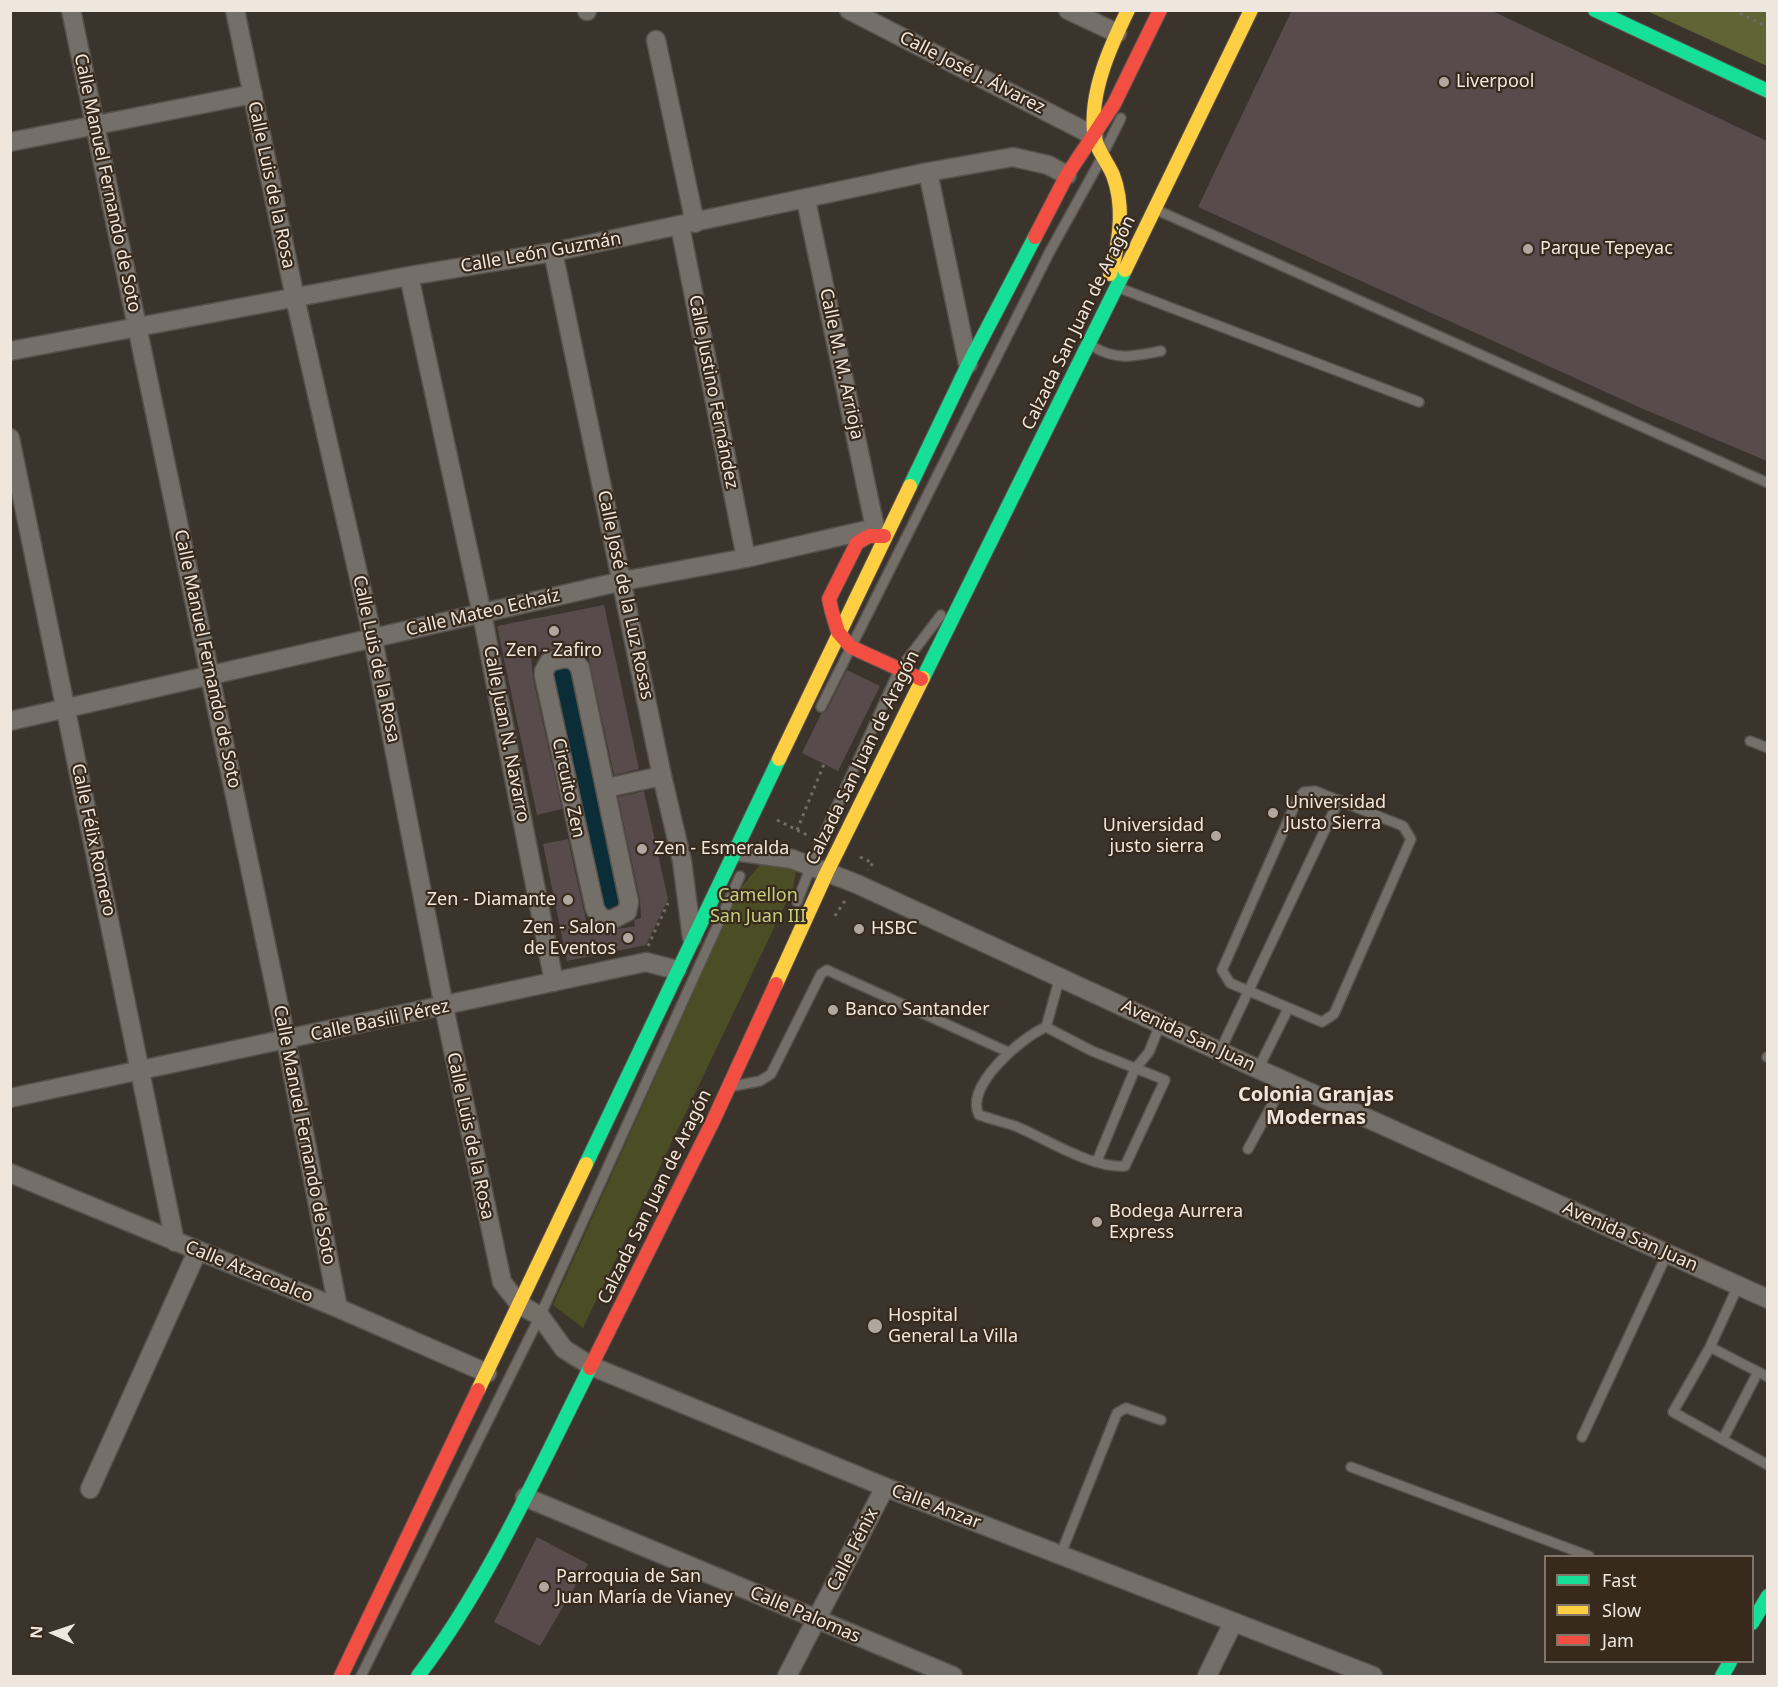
<!DOCTYPE html>
<html>
<head>
<meta charset="utf-8">
<style>
  body { margin:0 }
  #map { position:relative; width:1778px; height:1687px; overflow:hidden; background:#3b342d; font-family:"Noto Sans",sans-serif }
  canvas { display:block }
  .frame { position:absolute; inset:0; border:12px solid #efe7de; pointer-events:none }
  .legend { position:absolute; left:1544px; top:1555px; width:210px; height:108px; box-sizing:border-box; background:#372a1d; border:2px solid #81766a; margin:0; padding:8px 10px; list-style:none; font-size:18px; color:#efe7de }
  .legend li { display:flex; align-items:center; gap:12px; height:30px }
  .legend b { width:30px; border:2px solid #81766a }
  .north { position:absolute; left:24px; top:1603px; width:60px; height:60px; -webkit-text-stroke:4px #372a1d; paint-order:stroke; rotate:273deg; font-size:16px; font-weight:700; line-height:24px; text-align:center; color:#efe7de }
  .north::after { content:''; display:block; margin:auto; width:21px; height:27px; background:#efe7de; clip-path:polygon(50% 0,100% 100%,50% 72%,0 100%) }
</style>
</head>
<body>
<div id="map">
<canvas width="1778" height="1687"></canvas>
<div class="frame"></div>
<ul class="legend">
<li><b style="height:8px;background:#16e098"></b>Fast</li>
<li><b style="height:8px;background:#ffcf43"></b>Slow</li>
<li><b style="height:8px;background:#f24e42"></b>Jam</li>
</ul>
<div class="north">N</div>
</div>
<script>
const ctx = document.querySelector('canvas').getContext('2d');
ctx.lineJoin = 'round';
function paint(path, color) { ctx.fillStyle = color; ctx.fill(path, 'evenodd'); }
function strokePath(path, color, width, dash) { ctx.strokeStyle = color; ctx.lineWidth = width; ctx.lineCap = dash ? 'butt' : 'round'; ctx.setLineDash(dash || []); ctx.stroke(path); }
function label(font, color, halo, rows, align = 'center') {
  ctx.font = font + ' "Noto Sans",sans-serif'; ctx.lineWidth = 4.5; ctx.setLineDash([]); ctx.textBaseline = 'middle'; ctx.strokeStyle = halo; ctx.fillStyle = color; for (const [text, x, y, turn = 0] of rows) {
    ctx.save(); ctx.translate(x, y); ctx.rotate((+turn || 0) * Math.PI / 180); ctx.textAlign = isNaN(turn) ? turn : align; if (halo) ctx.strokeText(text, 0, 0); ctx.fillText(text, 0, 0); ctx.restore();
  }
}
paint(new Path2D(`
  M 762,862 L 797,865 L 793,888 L 583,1328 L 553,1305 L 740,889 Z`), '#4b4e24');
paint(new Path2D(`
  M 1647,11 L 1767,11 L 1767,66 Z`), '#606434');
paint(new Path2D(`
  M 571,667 L 624,907 L 603,912 L 551,671 Z`), '#0a2d37');
paint(new Path2D(`
  M 1292,10 L 1490,10 L 1767,141 L 1767,461 L 1641,408 L 1198,207 Z
  M 604,605 L 639,769 L 614,775 L 585,642 L 531,654 L 533,678 L 562,809 L 537,815 L 497,626 Z
  M 847,670 L 880,686 L 838,771 L 802,753 L 821,714 L 827,710 Z
  M 644,791 L 668,899 L 646,945 L 567,961 L 543,844 L 568,839 L 589,934 L 635,926 L 634,920 L 641,918 L 640,900 L 618,797 Z
  M 537,1537 L 588,1564 L 540,1646 L 494,1622 Z`), '#584b4c');
const lane = new Path2D(`
  M 1106,148 L 1121,118
  M 1159,211 L 1768,483
  M 1122,289 L 1419,402
  M 1094,347 C 1116,361 1136,356 1161,351
  M 821,707 L 1049,253 L 1100,161
  M 1750,741 L 1768,748
  M 1315,791 L 1403,826 L 1411,839 L 1334,1014 L 1322,1022 L 1230,983 L 1222,970 L 1297,800 L 1304,792 Z
  M 797,902 L 821,841 L 899,670 L 941,615
  M 1046,1027 L 1092,1051 L 1165,1080 L 1125,1166 C 1092,1169 1045,1138 1015,1126 C 1003,1122 991,1119 979,1115 C 964,1086 1022,1037 1046,1027 L 1060,977
  M 1220,1051 L 1339,800
  M 1767,1057 L 1768,1057
  M 1258,1069 L 1288,1009
  M 734,1086 L 760,1081 L 771,1074 L 821,974 L 827,970 L 1008,1052
  M 1248,1149 L 1285,1081
  M 1097,1161 L 1135,1069 L 1149,1052 L 1161,1022
  M 1738,1286 L 1710,1347 L 1673,1412 L 1768,1465
  M 1710,1347 L 1768,1377
  M 1582,1437 L 1667,1254
  M 1723,1439 L 1758,1372
  M 1351,1467 L 1589,1556
  M 1060,1556 L 1117,1413 L 1126,1408 L 1161,1420
  M 361,1676 L 540,1316 L 740,876`);
const street = new Path2D(`
  M 71,10 L 286,1040 L 338,1308
  M 235,10 L 295,298 L 373,639 L 444,1007 L 502,1282 L 520,1305 L 540,1316 L 564,1349 L 591,1366 L 885,1487 L 1373,1676
  M 587,10 L 587,11
  M 849,10 L 1094,136
  M 1068,10 L 1117,33
  M 656,40 L 695,223
  M 10,142 L 253,94
  M 928,172 L 968,364
  M 806,200 L 875,528
  M 680,226 L 746,558
  M 553,252 L 662,776 L 682,861 L 692,938
  M 409,276 L 482,614 L 554,982
  M 10,351 L 409,276 L 553,252 L 928,172 L 1013,157 L 1048,165 L 1067,175
  M 10,438 L 175,1242
  M 564,658 L 574,660 L 580,668 L 629,902 L 627,912 L 611,920 L 601,918 L 595,909 L 544,676 L 544,671 L 549,662 Z
  M 10,721 L 623,581 L 746,558 L 867,530
  M 606,788 L 662,776
  M 734,851 L 792,859 L 857,884 L 1258,1069 L 1768,1299
  M 10,1098 L 646,962 L 677,970
  M 10,1173 L 338,1308 L 487,1373
  M 90,1489 L 197,1252
  M 525,1497 L 953,1676
  M 787,1676 L 885,1487
  M 1207,1676 L 1233,1623`);
const fast = new Path2D(`
  M 1595,10 L 1768,91
  M 910,486 L 968,365 L 1035,237
  M 923,678 L 1125,270
  M 586,1164 L 779,759
  M 1752,1623 L 1768,1596
  M 418,1676 C 488,1584 538,1471 590,1368
  M 1722,1676 L 1730,1662`);
const slow = new Path2D(`
  M 1125,270 L 1251,10
  M 1110,274 C 1120,242 1125,207 1113,175 C 1107,161 1095,148 1094,133 C 1090,91 1110,47 1128,10
  M 779,759 L 910,486
  M 776,984 L 827,872 L 923,678
  M 478,1390 L 586,1164`);
const jam = new Path2D(`
  M 1035,237 L 1067,175 L 1114,104 L 1160,10
  M 884,536 L 869,536 L 857,543 L 829,599 L 832,612 L 838,632 L 851,647 L 921,679
  M 590,1368 L 713,1121 L 776,984
  M 341,1676 L 478,1390`);
strokePath(lane, '#57514b', 12);
strokePath(street, '#57514b', 21);
strokePath(fast, '#57514b', 16);
strokePath(slow, '#57514b', 16);
strokePath(jam, '#57514b', 16);
strokePath(new Path2D(`
  M 1733,10 L 1768,27
  M 777,820 L 809,836
  M 797,830 L 824,764
  M 860,857 L 873,863 L 868,870
  M 835,916 L 846,899
  M 648,946 L 668,903`), '#706b66', 3, [3, 4.5]);
strokePath(lane, '#746f69', 9);
strokePath(street, '#746f69', 18);
strokePath(fast, '#16e098', 14);
strokePath(slow, '#ffcf43', 14);
strokePath(jam, '#f24e42', 14);
for (const [x, y, r, color] of [
  [1444,82,6,"#b0a8a0"],
  [1528,249,6,"#b0a8a0"],
  [554,631,6,"#b0a8a0"],
  [1273,813,6,"#b0a8a0"],
  [1216,836,6,"#b0a8a0"],
  [642,849,6,"#b0a8a0"],
  [568,900,6,"#b0a8a0"],
  [859,929,6,"#b0a8a0"],
  [628,938,6,"#b0a8a0"],
  [833,1010,6,"#b0a8a0"],
  [1097,1222,6,"#b0a8a0"],
  [875,1326,8,"#b0a8a0"],
  [544,1587,6,"#b0a8a0"]
]) { const dot = new Path2D(); dot.arc(x, y, r, 0, 2 * Math.PI); ctx.fillStyle = color; ctx.fill(dot); strokePath(dot, '#372a1d', 2); }
label('18px', '#efe7de', '#372a1d', [
  ["Calle José J. Álvarez",972,73,27],
  ["Calle Manuel Fernando de Soto",107,183,78],
  ["Calle Luis de la Rosa",271,185,78],
  ["Calle León Guzmán",541,253,-10],
  ["Calzada San Juan de Aragón",1079,323,-64],
  ["Calle M. M. Arrioja",841,364,78],
  ["Calle Justino Fernández",713,392,79],
  ["Calle José de la Luz Rosas",625,595,78],
  ["Calle Mateo Echaíz",483,613,-13],
  ["Calle Manuel Fernando de Soto",207,659,78],
  ["Calle Luis de la Rosa",376,659,78],
  ["Calle Juan N. Navarro",506,734,79],
  ["Calzada San Juan de Aragón",863,758,-64],
  ["Circuito Zen",568,788,78],
  ["Calle Félix Romero",93,840,78],
  ["Calle Basili Pérez",380,1021,-12],
  ["Avenida San Juan",1188,1036,25],
  ["Calle Manuel Fernando de Soto",304,1135,79],
  ["Calle Luis de la Rosa",470,1136,78],
  ["Calzada San Juan de Aragón",655,1197,-64],
  ["Avenida San Juan",1630,1237,24],
  ["Calle Atzacoalco",249,1272,22],
  ["Calle Anzar",936,1507,21],
  ["Calle Fénix",853,1550,-63],
  ["Calle Palomas",805,1615,23]
]);
label('18px', '#efe7de', '#372a1d', [
  ["Liverpool",1456,82],
  ["Parque Tepeyac",1540,249],
  ["Zen - Zafiro",554,651,"center"],
  ["Universidad",1285,803],
  ["Justo Sierra",1285,824],
  ["Universidad",1204,826,"right"],
  ["justo sierra",1204,847,"right"],
  ["Zen - Esmeralda",654,849],
  ["Zen - Diamante",556,900,"right"],
  ["Zen - Salon",616,928,"right"],
  ["de Eventos",616,949,"right"],
  ["HSBC",871,929],
  ["Banco Santander",845,1010],
  ["Bodega Aurrera",1109,1212],
  ["Express",1109,1233],
  ["Hospital",888,1316],
  ["General La Villa",888,1337],
  ["Parroquia de San",556,1577],
  ["Juan María de Vianey",556,1598]
], 'left');
label('18px', '#c5d07d', '#372a1d', [
  ["Camellon",758,896],
  ["San Juan III",758,917]
]);
label('bold 20px', '#efe7de', '#372a1d', [
  ["Colonia Granjas",1316,1095],
  ["Modernas",1316,1118]
]);
</script>
</body>
</html>
